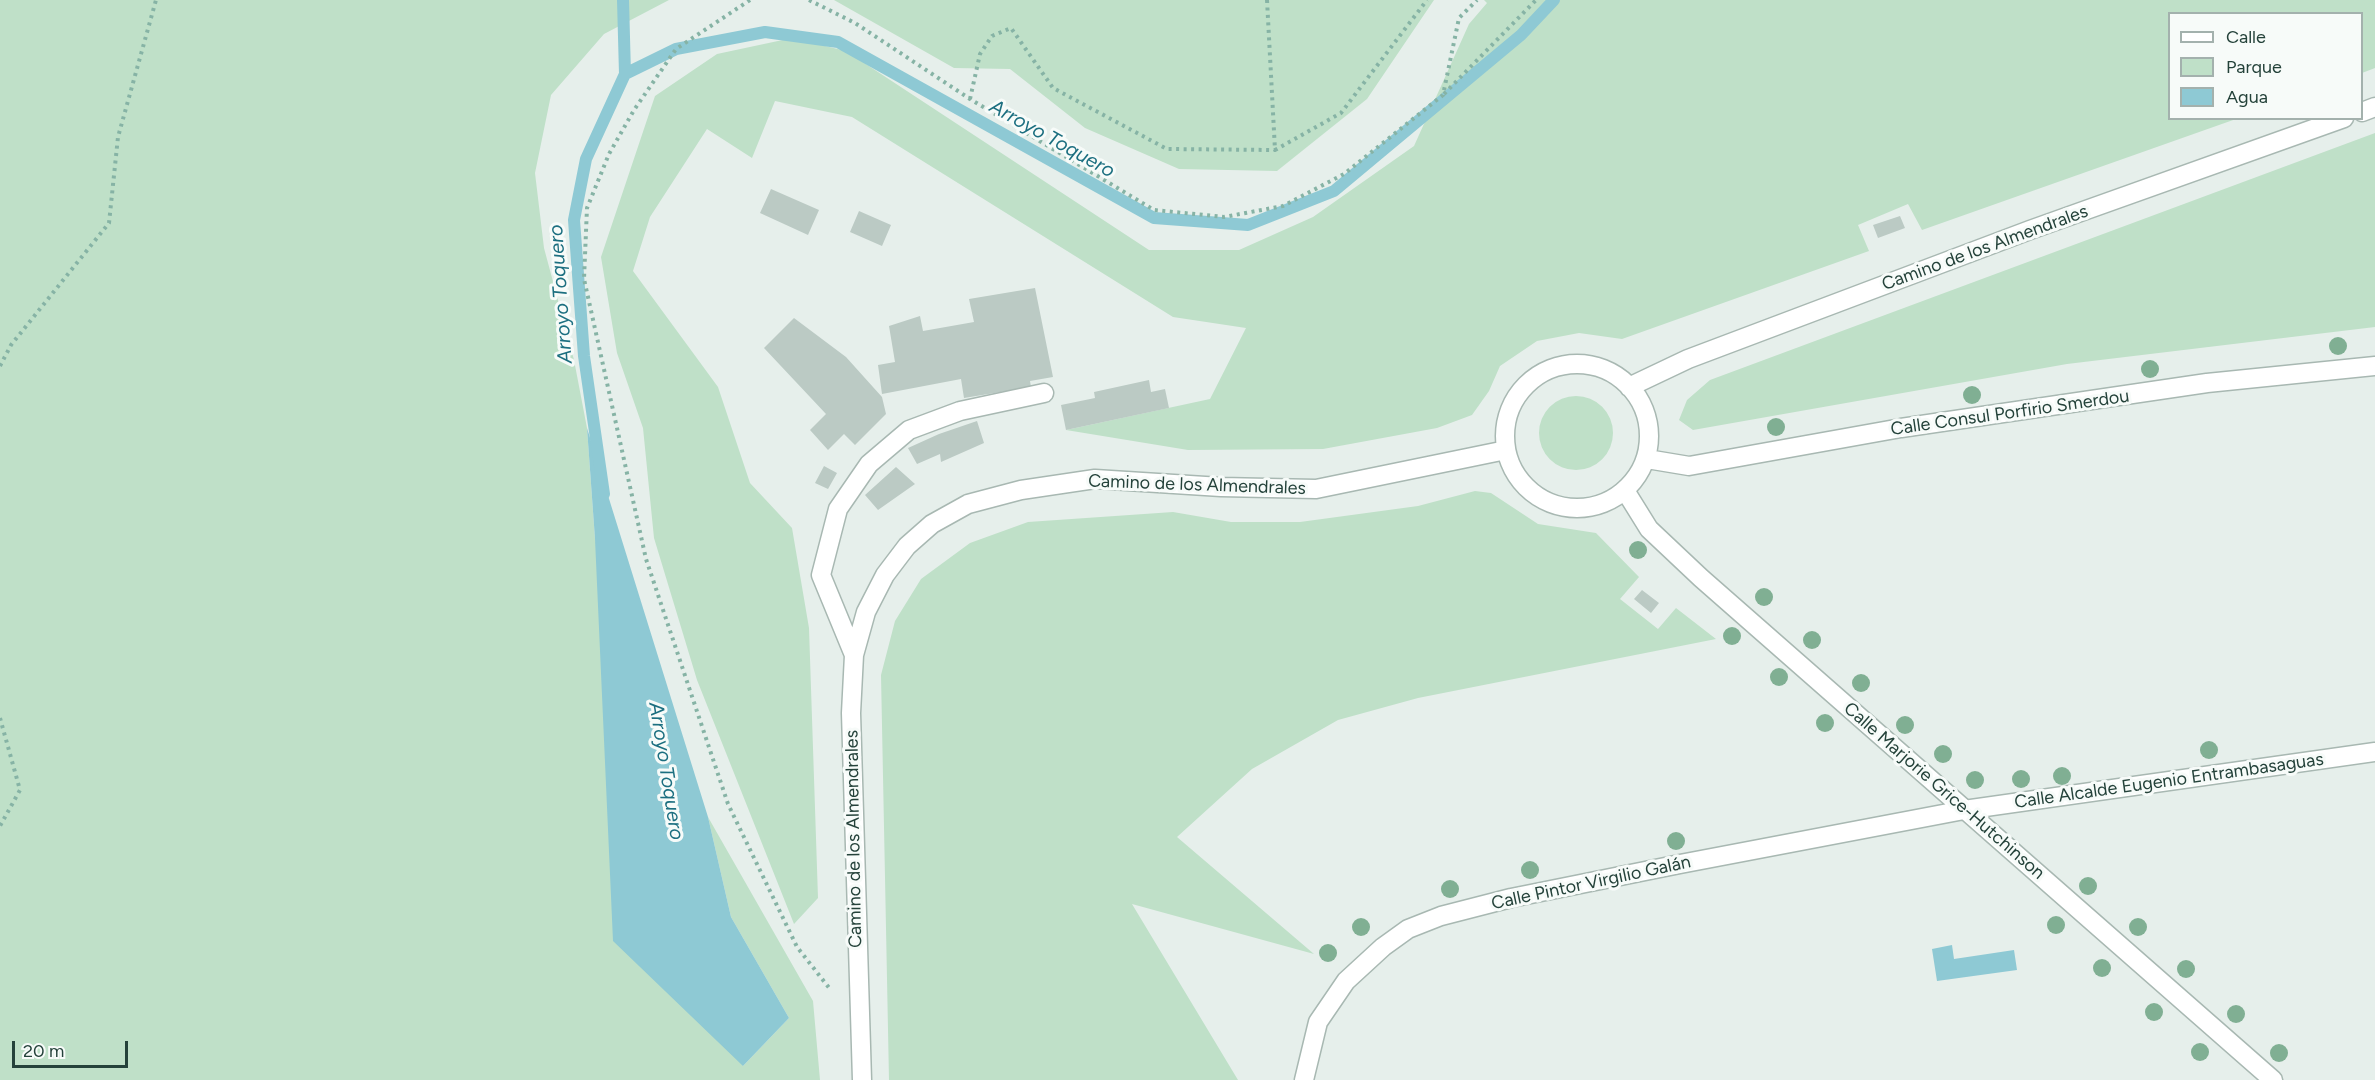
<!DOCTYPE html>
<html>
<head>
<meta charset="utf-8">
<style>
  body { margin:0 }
  #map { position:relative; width:2375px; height:1080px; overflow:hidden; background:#e6efeb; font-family:Figtree,sans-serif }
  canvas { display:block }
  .legend { position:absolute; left:2168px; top:12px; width:195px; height:108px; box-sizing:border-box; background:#f7fbf9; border:2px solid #a3b1ad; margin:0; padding:8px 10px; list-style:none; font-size:18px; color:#24423a }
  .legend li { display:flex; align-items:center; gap:12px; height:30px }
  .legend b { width:30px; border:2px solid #a3b1ad }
  .scale { position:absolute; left:12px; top:1041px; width:116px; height:27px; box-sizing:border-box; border:3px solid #24423a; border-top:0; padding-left:8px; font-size:18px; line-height:21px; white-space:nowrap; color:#24423a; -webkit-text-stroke:4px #f7fbf9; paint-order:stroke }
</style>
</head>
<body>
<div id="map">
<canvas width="2375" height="1080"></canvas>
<ul class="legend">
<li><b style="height:8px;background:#fff"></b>Calle</li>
<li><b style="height:16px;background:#bfe0c8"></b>Parque</li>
<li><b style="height:16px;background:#8ec9d4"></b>Agua</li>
</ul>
<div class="scale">20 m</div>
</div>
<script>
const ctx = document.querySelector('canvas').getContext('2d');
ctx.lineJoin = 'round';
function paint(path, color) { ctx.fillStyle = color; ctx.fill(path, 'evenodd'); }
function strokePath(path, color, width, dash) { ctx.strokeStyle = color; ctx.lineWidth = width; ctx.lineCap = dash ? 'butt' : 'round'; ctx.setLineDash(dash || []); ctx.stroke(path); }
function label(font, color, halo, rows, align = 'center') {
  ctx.font = font + ' Figtree,sans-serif'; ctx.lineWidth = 6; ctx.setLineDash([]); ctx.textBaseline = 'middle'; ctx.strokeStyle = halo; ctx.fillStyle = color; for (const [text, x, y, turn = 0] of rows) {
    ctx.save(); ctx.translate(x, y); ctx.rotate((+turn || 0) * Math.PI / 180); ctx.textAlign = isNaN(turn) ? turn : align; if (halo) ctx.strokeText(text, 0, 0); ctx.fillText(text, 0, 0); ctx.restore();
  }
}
paint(new Path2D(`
  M 0,0 L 669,0 L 604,34 L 551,95 L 535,173 L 544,248 L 574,360 L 587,428 L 595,539 L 743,1066 L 789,1018 L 731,917 L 708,817 L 813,1001 L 820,1080 L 0,1080 Z
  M 834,0 L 1434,0 L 1367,99 L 1277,171 L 1179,169 L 1085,128 L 1010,69 L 954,68 Z
  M 1484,0 L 2375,0 L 2375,68 L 2362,73 L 2362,14 L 2170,14 L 2170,118 L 2236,119 L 1922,230 L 1908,204 L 1858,225 L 1869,251 L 1622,339 L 1579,333 L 1537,341 L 1500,366 L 1489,391 L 1472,415 L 1437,428 L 1323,449 L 1188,450 L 1066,430 L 1210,399 L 1246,328 L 1173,317 L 852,117 L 775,101 L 752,158 L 707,129 L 650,217 L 633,271 L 718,387 L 750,483 L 792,528 L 809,628 L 818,898 L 794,924 L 697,680 L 654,538 L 643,428 L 617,353 L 601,257 L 655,96 L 717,54 L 792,38 L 846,51 L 1149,250 L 1239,250 L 1313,217 L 1414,146 L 1469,24 L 1487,3 Z
  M 2375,133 L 2375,327 L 2067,364 L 1693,430 L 1679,420 L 1687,400 L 1710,380 Z
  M1539 433a37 37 0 1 1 74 0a37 37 0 1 1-74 0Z
  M 1475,491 L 1491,493 L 1538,524 L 1596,533 L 1639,577 L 1620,599 L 1658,629 L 1676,608 L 1716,639 L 1418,698 L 1338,720 L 1252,769 L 1177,837 L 1314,954 L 1132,904 L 1238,1080 L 889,1080 L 881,675 L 895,621 L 921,579 L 970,543 L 1028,522 L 1173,512 L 1231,522 L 1300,522 L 1418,506 Z`), '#bfe0c8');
paint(new Path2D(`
  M 587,428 L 708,817 L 731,917 L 789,1018 L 743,1066 L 613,941 L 595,539 Z
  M 1952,945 L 1954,959 L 2014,950 L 2017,970 L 1937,981 L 1932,949 Z`), '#8ec9d4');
strokePath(new Path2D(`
  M 623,0 L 625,74
  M 604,494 L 584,356 L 574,220 L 586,159 L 625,74 L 676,49 L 765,32 L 838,42 L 1154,218 L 1248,225 L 1334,191 L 1521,35 L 1554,0`), '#8ec9d4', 12);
paint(new Path2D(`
  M 771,189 L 819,210 L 808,235 L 760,213 Z
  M 859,211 L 891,225 L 882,246 L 850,232 Z
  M 1900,216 L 1905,228 L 1878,238 L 1873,225 Z
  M 1035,288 L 1053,377 L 1030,381 L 1031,387 L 964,398 L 961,379 L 882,394 L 878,365 L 895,362 L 889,326 L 920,316 L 923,331 L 974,322 L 969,299 Z
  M 794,318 L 846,357 L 882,397 L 886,414 L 855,445 L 844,434 L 828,450 L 810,430 L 826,414 L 764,348 Z
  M 1149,380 L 1151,392 L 1165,389 L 1169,408 L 1066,430 L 1061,405 L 1095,398 L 1094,392 Z
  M 977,421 L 984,443 L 941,462 L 940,454 L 917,464 L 908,448 L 939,434 Z
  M 824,466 L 837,473 L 828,489 L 815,483 Z
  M 896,467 L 915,484 L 878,510 L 865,495 Z
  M 1642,590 L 1659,603 L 1651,613 L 1634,599 Z`), '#bbcac4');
const street = new Path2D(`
  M 2362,112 L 2375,107
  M1505 436a72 72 0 1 1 144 0a72 72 0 1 1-144 0Z
  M 1629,387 L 1688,359 L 2030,230 L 2344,118
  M 1647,459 L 1689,466 L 1901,428 L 2207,383 L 2375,366
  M 1626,492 L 1649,529 L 1701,578 L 2273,1080
  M 854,655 L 821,575 L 838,509 L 869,464 L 909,430 L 960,411 L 1044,393
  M 862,1080 L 851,713 L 854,655 L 866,612 L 885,575 L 907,546 L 932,524 L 968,504 L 1021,490 L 1095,479 L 1221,487 L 1316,489 L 1506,450
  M 1304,1080 L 1318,1022 L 1346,981 L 1383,947 L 1408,929 L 1441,916 L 1511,898 L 1680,864 L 1964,810 L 2375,752`);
strokePath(street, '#a8b8b2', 21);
strokePath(new Path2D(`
  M 750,0 L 676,49 L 634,110 L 609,154 L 587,208 L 584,279 L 646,559 L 728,804 L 797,947 L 830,989
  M 809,0 L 855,23 L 970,99 L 1154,210 L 1224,217 L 1283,206 L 1344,174 L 1443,95 L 1459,18 L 1477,0
  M 1267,0 L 1275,150 L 1341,113 L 1427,0
  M 1444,94 L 1536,0
  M 970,99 L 980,54 L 992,36 L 1011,28 L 1053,88 L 1167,149 L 1275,150
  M 0,366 L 11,345 L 109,223 L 118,137 L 156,0
  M 0,718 L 20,790 L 0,826`), '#86b3a5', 4, [3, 4.5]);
strokePath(street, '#fff', 18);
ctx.fillStyle = '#80af93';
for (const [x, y] of [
  [2338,346],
  [2150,369],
  [1972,395],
  [1776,427],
  [1638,550],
  [1764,597],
  [1732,636],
  [1812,640],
  [1779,677],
  [1861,683],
  [1825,723],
  [1905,725],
  [2209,750],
  [1943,754],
  [2062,776],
  [2021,779],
  [1975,780],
  [1676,841],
  [1530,870],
  [2088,886],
  [1450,889],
  [2056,925],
  [1361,927],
  [2138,927],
  [1328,953],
  [2102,968],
  [2186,969],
  [2154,1012],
  [2236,1014],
  [2200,1052],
  [2279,1053]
]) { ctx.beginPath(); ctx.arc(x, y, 9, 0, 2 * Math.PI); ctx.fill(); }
label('18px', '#24423a', '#f7fbf9', [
  ["Camino de los Almendrales",1985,248,-20],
  ["Calle Consul Porfirio Smerdou",2010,413,-8],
  ["Camino de los Almendrales",1197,485,2],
  ["Calle Alcalde Eugenio Entrambasaguas",2169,781,-8],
  ["Calle Marjorie Grice-Hutchinson",1944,791,41],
  ["Camino de los Almendrales",854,839,-91],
  ["Calle Pintor Virgilio Galán",1591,883,-12]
]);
label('italic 20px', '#1c6f80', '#f7fbf9', [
  ["Arroyo Toquero",1052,139,29],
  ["Arroyo Toquero",561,294,-94],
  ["Arroyo Toquero",666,771,81]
]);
</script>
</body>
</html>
